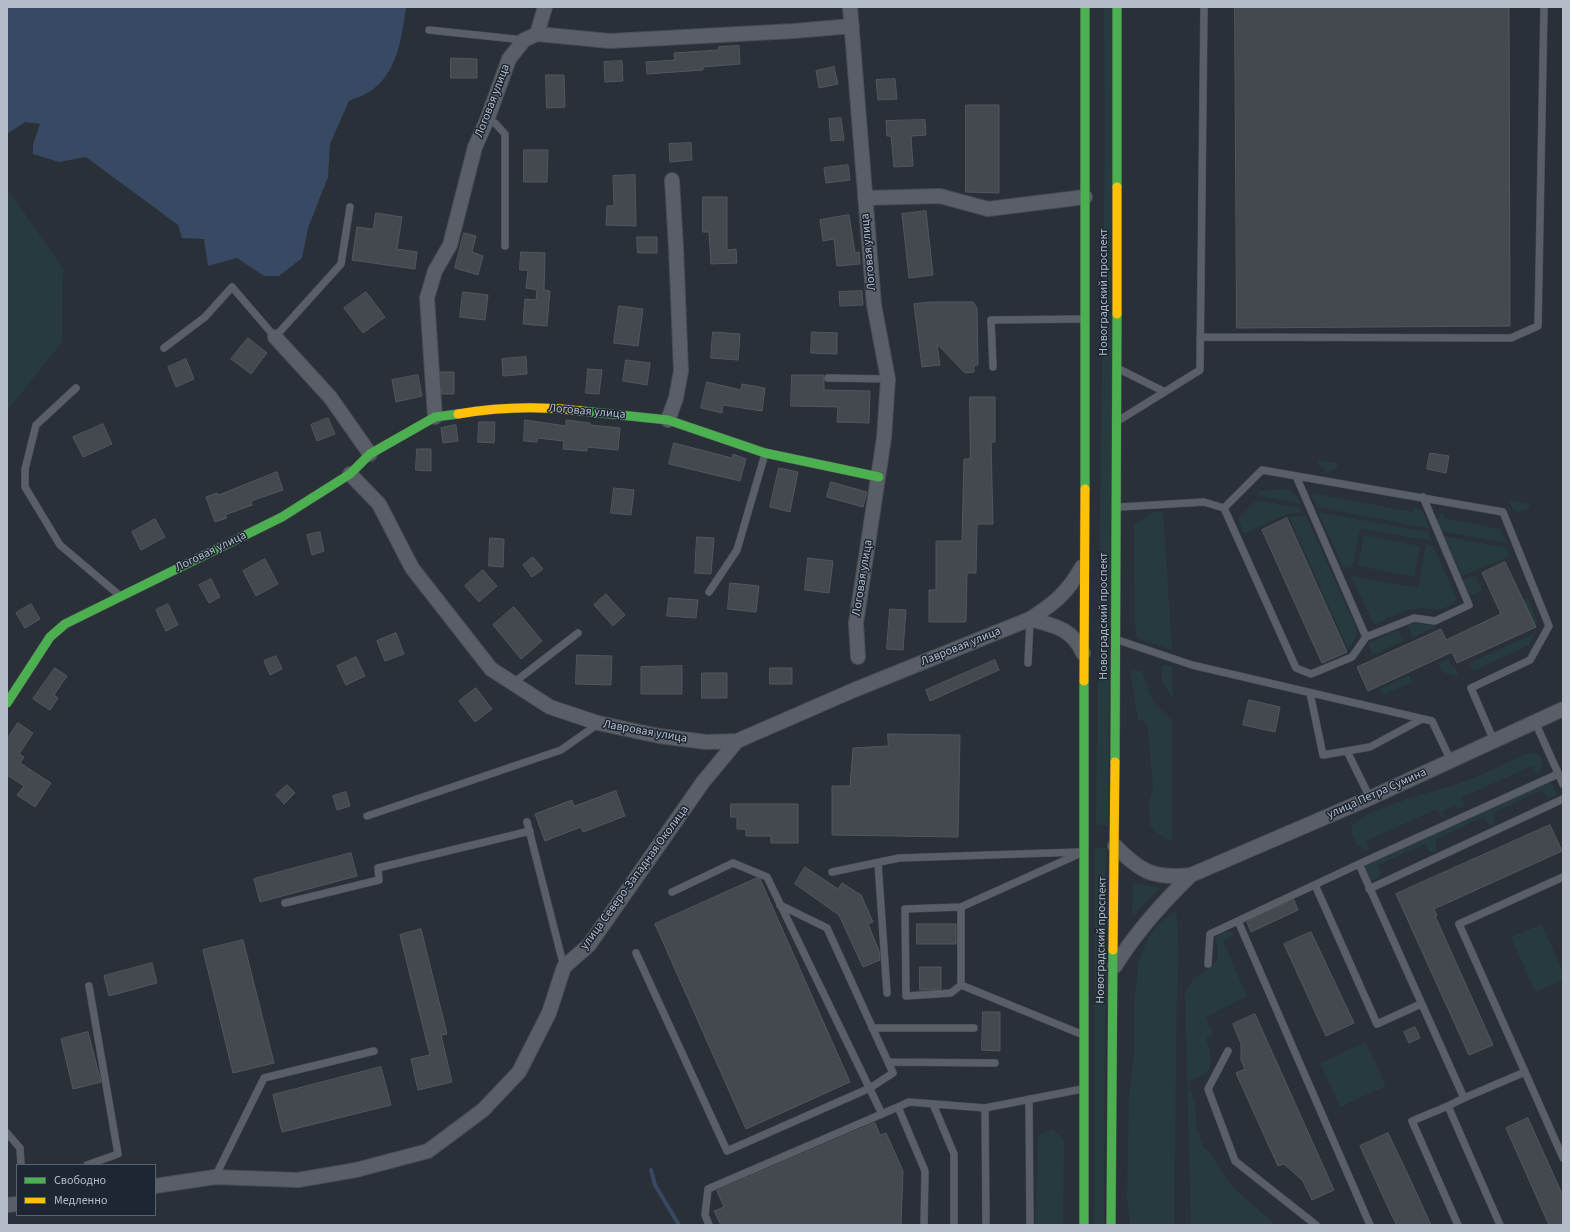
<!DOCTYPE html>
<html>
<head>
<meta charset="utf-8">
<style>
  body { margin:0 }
  #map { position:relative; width:1570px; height:1232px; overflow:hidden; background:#2a3038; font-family:"Source Sans 3",sans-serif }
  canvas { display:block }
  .frame { position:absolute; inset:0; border:8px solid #b4bcc9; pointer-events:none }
  .legend { position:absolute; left:16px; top:1164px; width:140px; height:52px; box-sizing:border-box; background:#1d2633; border:1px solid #59626f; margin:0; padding:5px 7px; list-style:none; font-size:12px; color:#b4bcc9 }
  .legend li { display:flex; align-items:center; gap:8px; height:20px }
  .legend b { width:20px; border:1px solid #59626f }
</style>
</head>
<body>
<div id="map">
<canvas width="1570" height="1232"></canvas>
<div class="frame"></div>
<ul class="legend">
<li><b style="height:5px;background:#4caf50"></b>Свободно</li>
<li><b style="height:5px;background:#ffc107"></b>Медленно</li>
</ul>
</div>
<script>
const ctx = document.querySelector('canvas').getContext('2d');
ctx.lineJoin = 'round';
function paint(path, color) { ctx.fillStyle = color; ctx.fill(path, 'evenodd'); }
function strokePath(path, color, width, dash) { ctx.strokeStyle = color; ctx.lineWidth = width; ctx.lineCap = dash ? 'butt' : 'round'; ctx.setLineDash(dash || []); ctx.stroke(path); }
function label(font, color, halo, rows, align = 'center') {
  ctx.font = font + ' "Source Sans 3",sans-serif'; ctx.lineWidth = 3; ctx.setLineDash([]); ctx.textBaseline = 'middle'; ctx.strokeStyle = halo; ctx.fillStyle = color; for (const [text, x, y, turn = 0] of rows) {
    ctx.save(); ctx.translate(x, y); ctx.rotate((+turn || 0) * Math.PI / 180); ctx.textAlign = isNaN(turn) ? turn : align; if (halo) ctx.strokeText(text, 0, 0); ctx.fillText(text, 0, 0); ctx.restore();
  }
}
paint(new Path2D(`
  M 1104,7 L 1115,7 L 1108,826 L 1096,825 L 1105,137 Z
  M 7,188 L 63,268 L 62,342 L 7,411 Z
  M 1318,460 L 1339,463 C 1336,469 1333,471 1326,472 L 1319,465 Z
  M 1288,489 L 1297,496 L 1301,504 L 1256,495 L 1260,491 Z
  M 1313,493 L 1413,512 L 1414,506 L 1423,512 L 1430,529 L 1317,507 L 1312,497 Z
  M 1257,500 L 1300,508 L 1302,513 L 1287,514 L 1244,534 L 1238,519 Z
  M 1509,500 L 1530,504 L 1528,509 L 1518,512 L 1513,510 Z
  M 1163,511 L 1172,650 L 1137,638 L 1135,626 L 1134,525 L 1151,513 Z
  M 1318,512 L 1428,532 L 1432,541 L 1360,529 L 1352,568 L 1343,567 Z
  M 1444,513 L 1444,518 L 1500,529 L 1507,543 L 1441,531 L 1437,520 L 1441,514 Z
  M 1306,516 L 1357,630 L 1355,639 L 1348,649 L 1289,517 Z
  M 1364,535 L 1420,546 L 1414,577 L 1358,566 Z
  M 1444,536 L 1506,548 L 1510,556 L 1462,576 Z
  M 1426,544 L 1433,546 L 1457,599 C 1439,617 1432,606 1413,609 C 1403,610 1386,620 1376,624 L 1373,623 L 1351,576 L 1418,588 Z
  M 1475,575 L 1482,590 L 1471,596 L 1463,580 Z
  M 1528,598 L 1537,621 L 1535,634 L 1529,645 L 1473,671 L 1469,663 L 1533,634 L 1536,627 L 1523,600 Z
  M 1413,623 L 1434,625 L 1435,627 L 1412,638 L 1408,625 Z
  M 1398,630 L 1403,641 L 1373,655 L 1368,643 Z
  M 1448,659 L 1452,667 L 1454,666 L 1459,677 L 1442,672 L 1438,663 Z
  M 1165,665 L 1172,666 L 1173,699 L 1162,682 L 1162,666 Z
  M 1130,670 L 1142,671 L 1153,702 L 1172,721 L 1172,842 L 1154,831 L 1150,825 L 1149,802 L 1153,788 L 1148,730 L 1146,722 L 1138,719 Z
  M 1409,675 L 1412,682 L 1383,695 L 1380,689 Z
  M 1530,752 L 1540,755 L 1543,763 L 1540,772 L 1536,774 L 1532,766 L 1461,798 L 1465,806 L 1458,809 L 1456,805 L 1443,811 L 1444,816 L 1441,817 L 1437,809 L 1366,841 L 1370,849 C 1358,852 1352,838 1351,828 C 1360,809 1441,790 1463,782 C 1486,773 1508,762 1530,752 Z
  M 1545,782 L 1552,784 L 1556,792 L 1555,796 L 1548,799 L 1542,790 L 1493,813 L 1495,824 L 1490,826 L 1483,817 L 1435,840 L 1437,850 L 1432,853 L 1429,851 L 1425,844 L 1378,865 L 1381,873 L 1380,877 L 1373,880 L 1369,879 L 1364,870 L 1365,865 Z
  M 1095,848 L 1106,848 L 1104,1225 L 1094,1225 Z
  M 1133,882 L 1160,888 L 1132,916 Z
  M 1176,910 C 1179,938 1179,965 1177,993 L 1174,1225 L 1130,1225 L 1127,1197 L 1129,1095 L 1134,1055 L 1134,1008 L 1138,964 L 1147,940 L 1158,924 Z
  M 1542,924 L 1563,972 L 1563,980 L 1535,992 L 1511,937 Z
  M 1231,931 L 1233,935 L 1223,941 L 1247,996 L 1206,1017 L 1213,1034 L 1206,1039 C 1209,1048 1215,1064 1207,1072 C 1203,1076 1195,1079 1190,1081 L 1189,1087 L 1195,1101 L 1196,1124 L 1203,1146 L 1211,1153 L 1227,1180 L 1237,1191 L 1276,1225 L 1191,1225 L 1185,993 C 1188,988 1190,982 1194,979 C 1211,965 1224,965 1215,939 L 1219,934 Z
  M 1366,1042 L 1386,1086 L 1340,1107 L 1320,1063 Z
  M 1052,1130 L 1062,1137 L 1064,1142 L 1063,1225 L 1035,1225 L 1038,1138 L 1040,1134 Z`), '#273a3e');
paint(new Path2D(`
  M 7,7 L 406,7 C 402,37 397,75 369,92 C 363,96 355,98 349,101 L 330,144 L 328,177 L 308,228 L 302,258 L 279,276 L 264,276 L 237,258 L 208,266 L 204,239 L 182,238 L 178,225 L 86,157 L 59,162 L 33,154 L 33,144 L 40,124 L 25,122 L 7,134 Z`), '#384963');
strokePath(new Path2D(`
  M 651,1170 L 655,1185 L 679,1225`), '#384963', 4);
const building = new Path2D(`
  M 1235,7 L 1509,7 L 1510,326 L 1237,328 Z
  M 739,46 L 740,64 L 703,67 L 703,70 L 647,74 L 646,62 L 675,60 L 674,53 L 719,50 L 719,47 Z
  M 451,58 L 477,59 L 477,78 L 451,78 Z
  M 622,61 L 623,81 L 605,82 L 604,62 Z
  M 834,67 L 838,84 L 819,88 L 816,71 Z
  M 546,75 L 564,75 L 565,107 L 547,108 Z
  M 895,79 L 897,99 L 878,100 L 876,80 Z
  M 966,105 L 999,105 L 999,193 L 966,192 Z
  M 841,118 L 844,140 L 831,141 L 829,119 Z
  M 925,120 L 926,135 L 911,136 L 913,166 L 894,167 L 891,136 L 887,136 L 886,121 Z
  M 691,143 L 692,160 L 670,162 L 669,144 Z
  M 524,150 L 548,150 L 547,182 L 524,182 Z
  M 848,165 L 850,180 L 826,183 L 824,168 Z
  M 635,175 L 636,226 L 606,225 L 607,206 L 614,206 L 613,176 Z
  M 703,197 L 727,197 L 727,250 L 736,249 L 737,263 L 711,264 L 709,232 L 703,232 Z
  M 926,211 L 933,275 L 909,278 L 902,214 Z
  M 376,213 L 402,217 L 397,249 L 417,252 L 415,269 L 352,260 L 357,227 L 373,229 Z
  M 849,215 L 855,253 L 859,252 L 860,264 L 837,266 L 834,239 L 823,241 L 820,220 Z
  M 464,233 L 476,236 L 472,252 L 483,256 L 478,275 L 455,268 Z
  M 637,237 L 657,237 L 657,253 L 638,253 Z
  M 521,252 L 545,253 L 544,290 L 550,291 L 547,326 L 523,324 L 525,299 L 536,300 L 537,290 L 526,288 L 528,270 L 520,270 Z
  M 862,291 L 863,305 L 840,306 L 839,292 Z
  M 366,292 L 385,317 L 363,333 L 344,308 Z
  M 463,292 L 488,295 L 485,320 L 460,317 Z
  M 932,302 L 973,302 L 977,308 L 978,365 L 974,365 L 974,372 L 965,373 L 937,344 L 940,365 L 922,367 L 914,304 Z
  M 619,306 L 643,309 L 638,346 L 614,343 Z
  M 713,332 L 740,334 L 738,360 L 711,358 Z
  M 812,332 L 837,333 L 837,354 L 811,353 Z
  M 248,338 L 267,353 L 251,374 L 231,359 Z
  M 526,357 L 527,374 L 503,376 L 502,359 Z
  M 186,359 L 194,379 L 176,387 L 168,367 Z
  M 626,360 L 650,363 L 647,385 L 623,381 Z
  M 588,369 L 602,370 L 599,394 L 586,393 Z
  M 441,372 L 454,372 L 454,394 L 442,394 Z
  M 418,375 L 422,396 L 396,402 L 392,380 Z
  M 792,375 L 824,375 L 824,390 L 870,391 L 869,423 L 837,422 L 838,407 L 791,406 Z
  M 707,382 L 741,390 L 742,384 L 765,388 L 762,411 L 723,405 L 722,413 L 701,408 Z
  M 970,397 L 995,397 L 995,442 L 991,442 L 993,524 L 977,524 L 976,573 L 967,573 L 966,622 L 929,622 L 929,590 L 936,590 L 936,541 L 962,541 L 964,459 L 970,459 Z
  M 328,418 L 335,434 L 317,441 L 311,425 Z
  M 525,420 L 566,426 L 566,420 L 590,423 L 590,425 L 620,428 L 618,450 L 587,447 L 587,451 L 563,449 L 564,441 L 537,438 L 537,442 L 524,441 Z
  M 479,422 L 495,422 L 494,443 L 478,442 Z
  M 103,424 L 112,444 L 83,457 L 73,437 Z
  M 456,425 L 458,441 L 443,443 L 441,428 Z
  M 674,443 L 732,458 L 733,454 L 746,459 L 740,481 L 669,464 Z
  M 417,449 L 431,449 L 431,471 L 416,470 Z
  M 1430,453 L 1449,456 L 1446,473 L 1427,469 Z
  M 779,468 L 798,472 L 790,512 L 770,507 Z
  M 277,472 L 283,490 L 251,501 L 252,505 L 225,515 L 227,518 L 215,522 L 206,497 L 217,493 L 218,495 Z
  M 831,482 L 867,492 L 863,507 L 827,497 Z
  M 614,488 L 634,490 L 631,515 L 611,513 Z
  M 1287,518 L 1347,652 L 1322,663 L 1262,530 Z
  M 155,519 L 165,537 L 141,550 L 132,532 Z
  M 320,532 L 324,551 L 312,555 L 307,535 Z
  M 697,537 L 714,538 L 711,574 L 695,573 Z
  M 490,538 L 504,539 L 503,567 L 489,566 Z
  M 533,557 L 543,569 L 532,577 L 523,565 Z
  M 808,558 L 833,561 L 829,593 L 805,590 Z
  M 265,559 L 278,584 L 256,596 L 243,571 Z
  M 1505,562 L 1536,627 L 1457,663 L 1452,652 L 1368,691 L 1357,667 L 1441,629 L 1446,640 L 1501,614 L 1482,573 Z
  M 483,570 L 497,586 L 479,602 L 465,586 Z
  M 211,579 L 220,597 L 209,603 L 199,585 Z
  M 730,583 L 759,586 L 756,612 L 728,609 Z
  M 606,594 L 625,615 L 613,626 L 594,605 Z
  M 669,598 L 698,600 L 696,618 L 667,616 Z
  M 31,604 L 40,619 L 25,628 L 16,613 Z
  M 168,604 L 178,625 L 166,631 L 156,610 Z
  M 514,607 L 542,641 L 521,659 L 493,625 Z
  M 890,609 L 906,610 L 903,650 L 887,649 Z
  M 396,633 L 404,654 L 385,661 L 377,641 Z
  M 577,655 L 612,656 L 611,685 L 576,684 Z
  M 276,656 L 282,669 L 270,675 L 264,661 Z
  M 356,657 L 365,676 L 346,685 L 337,666 Z
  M 995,660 L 999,670 L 930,701 L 926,690 Z
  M 682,666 L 682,694 L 641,694 L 641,667 Z
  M 55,668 L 67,676 L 54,695 L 58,698 L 50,710 L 33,699 Z
  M 770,668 L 792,668 L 792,684 L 770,684 Z
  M 702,673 L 727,673 L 727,698 L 702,698 Z
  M 476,688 L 492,709 L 475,722 L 459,701 Z
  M 1249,700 L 1280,707 L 1275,732 L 1243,725 Z
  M 18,723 L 33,733 L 19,754 L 24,757 L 20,763 L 51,783 L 35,807 L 17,795 L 24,786 L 7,775 L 7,739 Z
  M 888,734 L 960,735 L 958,837 L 832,835 L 832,786 L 850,786 L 853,748 L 888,746 Z
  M 287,785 L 295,793 L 284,804 L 276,795 Z
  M 616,791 L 625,816 L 583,832 L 581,827 L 545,841 L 535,814 L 572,800 L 574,806 Z
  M 346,792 L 350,806 L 337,810 L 333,796 Z
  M 731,804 L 798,804 L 798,843 L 771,843 L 771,836 L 746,836 L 746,829 L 737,829 L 737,817 L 731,817 Z
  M 1550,825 L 1562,851 L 1434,909 L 1437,916 L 1435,916 L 1493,1045 L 1469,1055 L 1396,894 Z
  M 351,853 L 357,876 L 260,902 L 254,879 Z
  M 805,867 L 838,889 L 842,883 L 861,895 L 873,922 L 868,924 L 879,951 L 880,960 L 863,967 L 839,915 L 795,884 Z
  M 757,878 L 760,879 L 850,1082 L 746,1129 L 655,924 Z
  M 1294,900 L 1298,910 L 1251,932 L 1247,922 Z
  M 917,924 L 956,924 L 956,944 L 917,944 Z
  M 421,929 L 447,1034 L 441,1035 L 452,1082 L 418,1090 L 411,1059 L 430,1055 L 400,935 Z
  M 1311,932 L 1354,1023 L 1326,1036 L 1284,944 Z
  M 243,940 L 274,1063 L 233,1073 L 203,950 Z
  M 152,963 L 157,983 L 109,996 L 104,976 Z
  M 920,967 L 941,967 L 941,989 L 920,990 Z
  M 983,1012 L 1000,1012 L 1000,1051 L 982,1050 Z
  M 1255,1014 L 1334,1190 L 1312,1200 L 1303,1181 L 1284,1164 L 1278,1166 L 1236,1073 L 1245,1069 L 1241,1060 L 1241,1044 L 1233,1024 Z
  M 1415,1027 L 1420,1038 L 1409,1043 L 1404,1032 Z
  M 88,1032 L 101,1082 L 73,1089 L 61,1039 Z
  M 381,1067 L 391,1105 L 282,1132 L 273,1095 Z
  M 1528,1118 L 1563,1196 L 1563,1225 L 1549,1225 L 1506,1128 Z
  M 875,1123 L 880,1135 L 886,1133 L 903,1171 L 901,1225 L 721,1225 L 714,1211 L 724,1207 L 717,1191 Z
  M 1388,1133 L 1410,1179 L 1431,1225 L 1397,1225 L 1391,1214 L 1360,1146 Z`);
paint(building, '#444950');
strokePath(building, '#52575f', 1);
const lane = new Path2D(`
  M 429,30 L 524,40
  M 487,120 L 495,123 L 505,134 L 505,246
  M 1200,337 L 1511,338 L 1538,326 L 1544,7
  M 164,348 L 205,317 L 232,287 L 275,337 L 341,264 L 350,207
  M 993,367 L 991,320 L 1083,319
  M 1121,370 L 1163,391
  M 828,378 L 888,379
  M 76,388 L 36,425 L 25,469 L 25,487 L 60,545 L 119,595
  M 1121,419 L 1200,370 L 1204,7
  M 1296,476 L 1366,637
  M 1120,507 L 1204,502 L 1224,508 L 1296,668 L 1311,674 L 1352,657 L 1366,637 L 1414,618 L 1435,621 L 1469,605 L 1423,497
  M 1224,508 L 1262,470 L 1503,512 L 1549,626 L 1530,660 L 1471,688 L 1494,741
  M 709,592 L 737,550 L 765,454
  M 1118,640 L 1192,665 L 1432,721 L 1451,761
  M 1028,663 L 1030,619
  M 512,684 L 578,633
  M 1310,693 L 1323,755 L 1370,747 L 1422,719
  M 1535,722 L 1563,784
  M 1347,751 L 1370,798
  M 1558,774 L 1359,864 L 1464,1098 L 1525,1072 L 1563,1158
  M 367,816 L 561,750 L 598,724
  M 527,822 L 564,967
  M 1081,853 L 961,907 L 961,985 L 1081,1034
  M 878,863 L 887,993
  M 832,872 L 899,858 L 1079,852
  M 1315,885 L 1377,1024 L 1421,1004
  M 1369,889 L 1563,799
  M 672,892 L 733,863 L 767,877 L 882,1114
  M 285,903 L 379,880 L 378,868 L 530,831
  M 961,907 L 905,909 L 906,996 L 951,993 L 961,985
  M 1238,921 L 1370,1225
  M 636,953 L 727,1151 L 870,1088 L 893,1073 L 827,928 L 780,905
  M 1208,964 L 1210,934 L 1359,864
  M 872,1028 L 974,1028
  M 1228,1051 L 1208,1089 L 1235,1161 L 1316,1225
  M 888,1062 L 995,1063
  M 1525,1072 L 1459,924 L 1563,877
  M 1464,1098 L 1448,1106 L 1500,1225
  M 1029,1099 L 1030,1225
  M 933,1104 L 954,1154 L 954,1225
  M 1448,1106 L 1412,1121 L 1458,1225
  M 7,1133 L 20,1148 L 21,1165
  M 87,1165 L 118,1154 L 89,986
  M 215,1177 L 264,1078 L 374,1051
  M 709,1225 L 705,1215 L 708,1189 L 898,1107
  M 924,1225 L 925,1171 L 898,1107 L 909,1102 L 985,1108
  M 986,1225 L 985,1108 L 1082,1089`);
const street = new Path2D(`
  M 850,7 L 874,305 L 888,379 L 884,438 L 856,623 L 858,657
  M 537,34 L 545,7
  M 865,198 L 940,196 L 988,209 L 1085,197
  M 275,337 L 330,397 L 370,454
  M 435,417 L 427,298 L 435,271 L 450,245 L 475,147 L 487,120 L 509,59 L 524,40 L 537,34 L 610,41 L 794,31 L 852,26
  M 668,420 L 676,398 L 681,371 L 676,247 L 672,180
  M 350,474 L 379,504 L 412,568 L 491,669 L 550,707 L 598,723 L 659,736 L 706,742 L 737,741 L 854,690 L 1030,619
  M 1082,567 C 1067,593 1055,603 1030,619 C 1054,626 1072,628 1083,653
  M 1191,875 L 1370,798 L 1563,709
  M 1115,966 C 1136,932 1162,903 1191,875 C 1153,879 1141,872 1115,846
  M 155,1186 L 215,1177 L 298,1180 L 356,1170 L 428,1151 L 483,1110 L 519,1072 L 549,1013 L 564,967 L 589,945 L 703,782 L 737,741
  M 7,1205 L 17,1204`);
const fast = new Path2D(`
  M 1117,7 L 1117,187
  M 582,411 L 668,420 L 765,453 L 879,477
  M 1085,489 L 1085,7
  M 7,703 L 50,637 L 65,624 L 282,517 L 350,474 L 370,454 L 435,417 L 458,414
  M 1115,762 L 1117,314
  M 1084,1225 L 1084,681
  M 1111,1225 L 1113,950`);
const slow = new Path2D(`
  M 1117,187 L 1117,314
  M 458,414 C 499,407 541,406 582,411
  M 1084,681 L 1085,489
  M 1113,950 L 1115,762`);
strokePath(lane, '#484c53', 8);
strokePath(street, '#484c53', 16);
strokePath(fast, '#484c53', 10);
strokePath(slow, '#484c53', 10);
strokePath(lane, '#5a5e66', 7);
strokePath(street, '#5a5e66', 14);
strokePath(fast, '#4caf50', 9);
strokePath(slow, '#ffc107', 9);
label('12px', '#b4bcc9', '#1d2633', [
  ["Логовая улица",493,101,-69],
  ["Логовая улица",869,252,-95],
  ["Новоградский проспект",1104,292,-90],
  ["Логовая улица",587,412,5],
  ["Логовая улица",211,552,-26],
  ["Логовая улица",863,578,-81],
  ["Новоградский проспект",1104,616,-90],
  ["Лавровая улица",961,647,-22],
  ["Лавровая улица",645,732,10],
  ["улица Петра Сумина",1377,794,-24],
  ["улица Северо-Западная Околица",635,878,-54],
  ["Новоградский проспект",1102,940,-89]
]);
</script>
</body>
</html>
